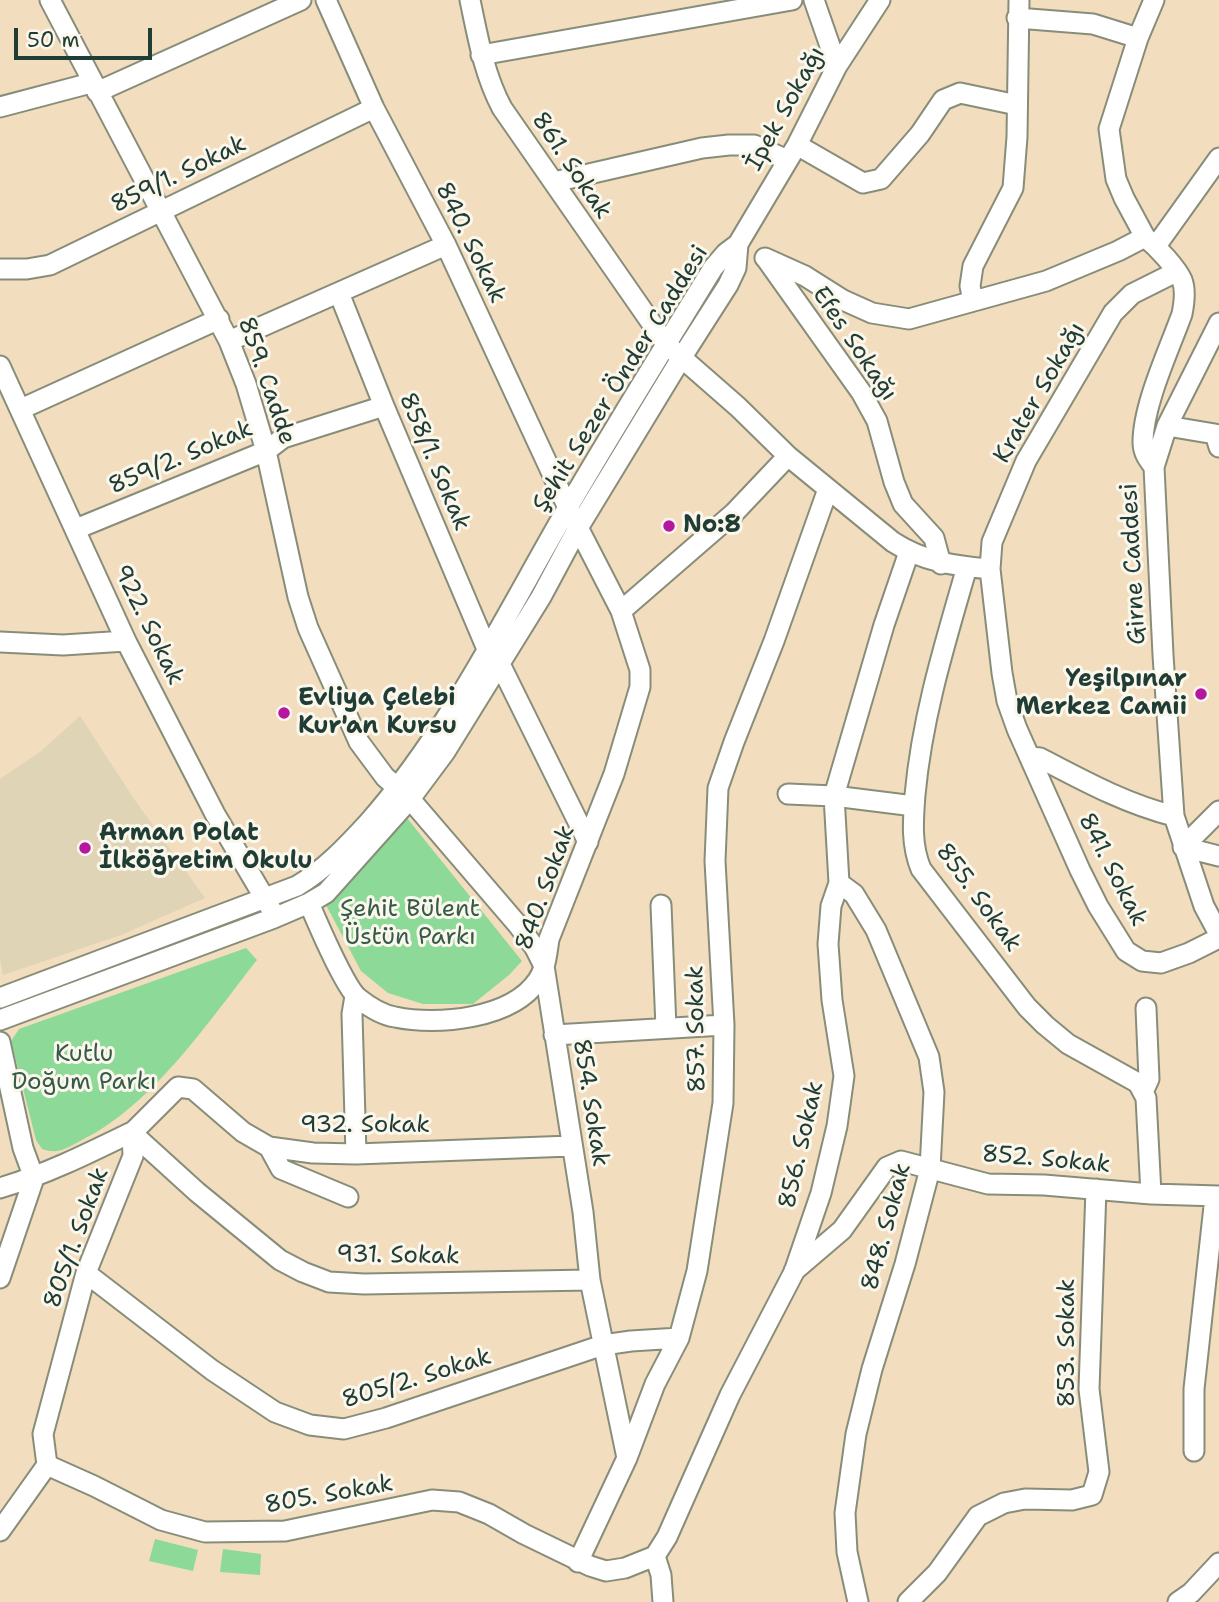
<!DOCTYPE html>
<html>
<head>
<meta charset="utf-8">
<style>
  body { margin:0 }
  #map { position:relative; width:1219px; height:1602px; overflow:hidden; background:#f2ddbe; font-family:"Shantell Sans",sans-serif }
  canvas { display:block }
  .scale { position:absolute; left:14px; top:28px; width:138px; height:32px; box-sizing:border-box; border:4px solid #1f3d34; border-top:0; padding-left:9px; font-size:21px; line-height:24px; white-space:nowrap; color:#1f3d34; -webkit-text-stroke:5px #fbf7ec; paint-order:stroke }
</style>
</head>
<body>
<div id="map">
<canvas width="1219" height="1602"></canvas>
<div class="scale">50 m</div>
</div>
<script>
const ctx = document.querySelector('canvas').getContext('2d');
ctx.lineJoin = 'round';
function paint(path, color) { ctx.fillStyle = color; ctx.fill(path, 'evenodd'); }
function strokePath(path, color, width, dash) { ctx.strokeStyle = color; ctx.lineWidth = width; ctx.lineCap = dash ? 'butt' : 'round'; ctx.setLineDash(dash || []); ctx.stroke(path); }
function label(font, color, halo, rows, align = 'center') {
  ctx.font = font + ' "Shantell Sans",sans-serif'; ctx.lineWidth = 6; ctx.setLineDash([]); ctx.textBaseline = 'middle'; ctx.strokeStyle = halo; ctx.fillStyle = color; for (const [text, x, y, turn = 0] of rows) {
    ctx.save(); ctx.translate(x, y); ctx.rotate((+turn || 0) * Math.PI / 180); ctx.textAlign = isNaN(turn) ? turn : align; if (halo) ctx.strokeText(text, 0, 0); ctx.fillText(text, 0, 0); ctx.restore();
  }
}
paint(new Path2D(`
  M 80,716 L 134,799 L 205,898 L 121,935 L 3,975 L 0,959 L 0,779 L 40,752 Z`), '#dfd4b5');
paint(new Path2D(`
  M 407,818 L 522,961 L 509,975 L 473,1004 L 423,1004 L 388,993 L 361,971 L 326,905 Z
  M 246,948 L 257,960 C 208,1022 153,1105 82,1140 C 66,1148 59,1155 42,1149 L 36,1140 L 11,1041 L 19,1029 Z
  M 155,1539 L 198,1550 L 193,1571 L 149,1561 Z
  M 223,1549 L 261,1554 L 260,1575 L 220,1572 Z`), '#8dda98');
const minor = new Path2D(`
  M 50,0 L 229,341 L 246,384 L 266,451 L 298,597 L 308,628 L 359,742 L 385,777 L 410,799 L 518,925 L 535,948 L 544,966 L 583,1212 L 590,1280 L 627,1458
  M 470,0 C 478,38 484,74 502,108 L 666,344 L 738,407 L 788,456 L 893,542 C 924,562 955,566 990,569
  M 814,0 L 837,66
  M 1017,18 L 1093,24 L 1138,38
  M 481,55 L 792,0
  M 97,92 L 301,0
  M 0,107 L 91,83
  M 797,145 L 863,183 L 881,179 L 920,134 L 943,100 L 960,93 L 1017,105
  M 554,182 L 702,148 L 729,145 L 754,145 L 787,160
  M 1145,237 L 1124,198 L 1116,179 L 1109,129 L 1138,38 L 1154,0
  M 1156,246 L 1219,158
  M 765,258 L 805,276 L 843,300 L 872,313 L 909,319 L 1046,281 L 1118,251 L 1145,237 C 1157,247 1176,267 1182,280 C 1186,290 1184,304 1182,314 C 1169,350 1143,405 1143,442 C 1143,453 1148,459 1154,467
  M 767,260 L 861,392 L 877,421 L 894,482 L 903,504 L 934,538 L 941,564
  M 0,269 L 27,269 L 50,265 L 374,108
  M 1176,272 L 1132,294 L 1113,313 L 1026,461 L 992,542 L 990,569 L 1002,673 L 1007,701 L 1017,729 L 1080,870 L 1098,906 L 1126,951 L 1142,961 L 1161,963 L 1189,953 L 1219,938
  M 339,293 L 384,406 L 487,649 L 500,664 L 588,842
  M 973,301 L 970,286 L 973,266 L 1013,188 L 1017,137 L 1019,0
  M 1219,323 L 1167,426 L 1154,467 L 1163,655 L 1174,816 L 1204,906 L 1219,934
  M 229,341 L 446,245
  M 0,366 L 126,641 L 215,814 L 271,909
  M 21,409 L 219,319
  M 1167,426 L 1215,434 L 1219,447
  M 76,529 L 266,451 L 283,438 L 384,406
  M 967,567 C 945,643 922,717 915,795 C 913,821 911,845 921,869 L 1027,1007 L 1045,1025 L 1068,1044 L 1138,1083 L 1146,1098 L 1151,1194
  M 621,611 L 734,513 L 788,456
  M 0,642 L 63,645 L 126,641
  M 1031,757 L 1040,758 C 1084,781 1126,804 1174,816
  M 788,794 L 834,796 L 914,806
  M 1183,847 L 1219,811
  M 1183,847 L 1219,856
  M 839,883 L 854,894 L 876,930 L 929,1057 L 934,1092 L 930,1169 L 905,1264 L 872,1369 L 856,1434 L 845,1513 L 847,1552 L 858,1602
  M 309,903 C 317,922 345,987 358,998 C 368,1006 382,1015 395,1017 C 437,1026 512,1019 538,980 C 546,968 547,952 549,939 L 614,774 L 640,687 L 640,670 L 621,611 L 568,508 L 446,245 L 374,108 L 326,0
  M 661,905 L 666,1028
  M 355,996 L 352,1014 L 356,1154
  M 0,998 L 297,886 C 324,870 346,847 368,823 C 450,730 505,616 567,509 C 614,428 664,348 713,268 L 726,253 L 738,244 L 797,145 L 837,66 L 880,0
  M 0,1020 L 274,918 L 309,903 L 326,893 L 410,799 L 445,752 L 541,597 L 578,528 L 682,357 L 728,285 L 736,268 L 738,244
  M 554,1035 L 724,1025
  M 0,1042 L 23,1148 L 34,1178 L 0,1278
  M 1143,1092 L 1149,1079 L 1146,1008
  M 132,1133 L 197,1192 L 280,1260 L 303,1272 L 329,1282 L 364,1284 L 590,1280
  M 269,1147 L 281,1169 L 348,1197
  M 0,1188 C 47,1174 89,1153 134,1131
  M 794,1271 L 842,1230 L 887,1167 L 901,1161 L 988,1184 L 1044,1185 L 1151,1194 L 1219,1196
  M 86,1273 L 212,1370 L 275,1412 L 310,1425 L 344,1429 L 386,1418 L 603,1345 L 631,1341 L 679,1338
  M 1194,1451 L 1194,1389 L 1215,1197
  M 47,1465 L 43,1434 L 86,1273 L 133,1156 L 132,1133 L 178,1087 L 193,1089 L 243,1132 L 269,1147 L 313,1153 L 356,1154 L 571,1146
  M 0,1531 L 47,1465 L 94,1486 L 161,1520 L 205,1532 L 285,1531 L 432,1500 L 459,1502 L 489,1514 L 524,1534 L 590,1566 L 606,1571 L 625,1568 L 655,1556
  M 578,1562 L 627,1458 L 655,1384 L 679,1338 L 697,1271 L 723,1103 L 724,1025 L 715,861 L 718,788 L 734,742 L 774,641 L 828,489
  M 663,1602 L 661,1575 L 655,1556 L 667,1537 L 730,1395 L 794,1272 L 821,1193 L 837,1126 L 844,1076 L 832,1000 L 828,944 L 831,906 L 839,883 L 834,796 L 884,625 L 909,552
  M 908,1602 L 937,1573 L 978,1516 L 1004,1503 L 1025,1499 L 1072,1500 L 1092,1495 L 1099,1472 L 1089,1389 L 1096,1189
  M 1178,1602 L 1191,1593 L 1219,1563`);
strokePath(minor, '#888d79', 23);
strokePath(minor, '#fff', 19);
for (const [x, y, r, color] of [
  [669,526,7,"#b5179e"],
  [1201,694,7,"#b5179e"],
  [284,713,7,"#b5179e"],
  [85,848,7,"#b5179e"]
]) { const dot = new Path2D(); dot.arc(x, y, r, 0, 2 * Math.PI); ctx.fillStyle = color; ctx.fill(dot); strokePath(dot, '#fbf7ec', 2.5); }
label('24px', '#1f3d34', '#fbf7ec', [
  ["İpek Sokağı",786,109,-61],
  ["861. Sokak",571,166,56],
  ["859/1. Sokak",179,175,-26],
  ["840. Sokak",470,243,64],
  ["Efes Sokağı",854,344,56],
  ["Şehit Sezer Önder Caddesi",621,379,-58],
  ["859. Cadde",266,381,71],
  ["Krater Sokağı",1040,393,-60],
  ["859/2. Sokak",181,458,-23],
  ["858/1. Sokak",434,462,67],
  ["Girne Caddesi",1134,564,-93],
  ["922. Sokak",148,625,64],
  ["841. Sokak",1112,870,63],
  ["840. Sokak",546,888,-70],
  ["855. Sokak",978,898,54],
  ["857. Sokak",697,1029,-91],
  ["854. Sokak",590,1103,81],
  ["932. Sokak",365,1126],
  ["856. Sokak",802,1145,-77],
  ["852. Sokak",1046,1160,5],
  ["848. Sokak",887,1227,-75],
  ["805/1. Sokak",77,1238,-70],
  ["931. Sokak",398,1256,1],
  ["853. Sokak",1068,1343,-90],
  ["805/2. Sokak",417,1379,-17],
  ["805. Sokak",329,1495,-10]
]);
label('bold 24px', '#1f3d34', '#fbf7ec', [
  ["No:8",683,526],
  ["Yeşilpınar",1187,680,"right"],
  ["Merkez Camii",1187,708,"right"],
  ["Evliya Çelebi",298,699],
  ["Kur'an Kursu",298,727],
  ["Arman Polat",99,834],
  ["İlköğretim Okulu",99,862]
], 'left');
label('24px', '#355c48', '#fbf7ec', [
  ["Şehit Bülent",410,910],
  ["Üstün Parkı",410,938],
  ["Kutlu",84,1055],
  ["Doğum Parkı",84,1083]
]);
</script>
</body>
</html>
